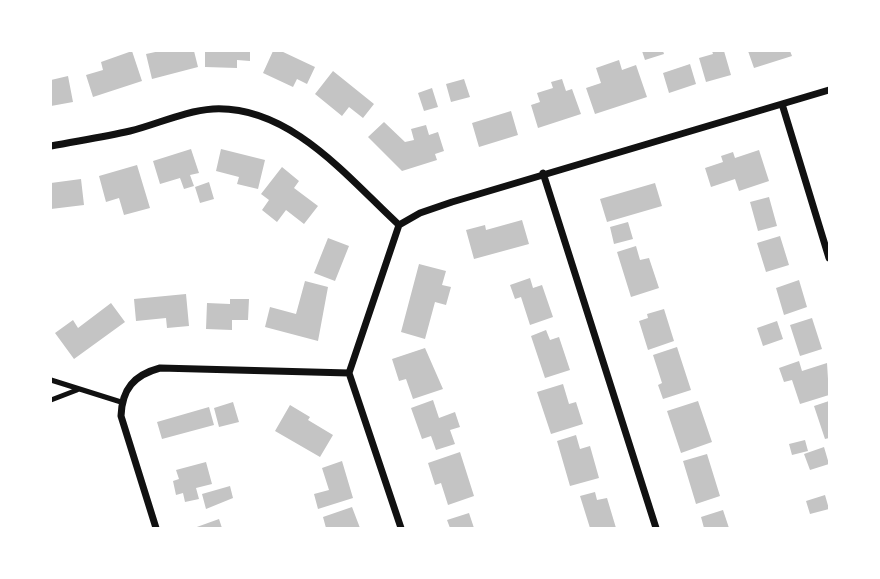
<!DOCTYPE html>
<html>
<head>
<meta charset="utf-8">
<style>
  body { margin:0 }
  #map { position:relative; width:880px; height:579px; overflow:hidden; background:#fff; font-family:Karla,sans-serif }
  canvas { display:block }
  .frame { position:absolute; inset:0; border:52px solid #fff; pointer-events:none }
</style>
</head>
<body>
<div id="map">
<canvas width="880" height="579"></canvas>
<div class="frame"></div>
</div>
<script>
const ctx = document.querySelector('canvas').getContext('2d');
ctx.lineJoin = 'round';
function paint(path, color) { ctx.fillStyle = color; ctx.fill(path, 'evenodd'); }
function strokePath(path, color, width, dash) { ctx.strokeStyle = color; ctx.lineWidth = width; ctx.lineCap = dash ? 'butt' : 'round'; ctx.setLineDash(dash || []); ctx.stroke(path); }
paint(new Path2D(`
  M 132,51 L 142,81 L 93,97 L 86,75 L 103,70 L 101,62 Z
  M 160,51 L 194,51 L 198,67 L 152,79 L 146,54 Z
  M 205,51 L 250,51 L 250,61 L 237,60 L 237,68 L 205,67 Z
  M 273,51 L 281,51 L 315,67 L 307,84 L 297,79 L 293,87 L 263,73 Z
  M 642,51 L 663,51 L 664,54 L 645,60 Z
  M 712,51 L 724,51 L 731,75 L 706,82 L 699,58 L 713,54 Z
  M 748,51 L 790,51 L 792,56 L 754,68 Z
  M 619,60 L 622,70 L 636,65 L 647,97 L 595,114 L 586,88 L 601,83 L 596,68 Z
  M 690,64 L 696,84 L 669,93 L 663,73 Z
  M 333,71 L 374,104 L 363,118 L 349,107 L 342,116 L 315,94 Z
  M 68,76 L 73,102 L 51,106 L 51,80 Z
  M 464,79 L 470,97 L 451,102 L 446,84 Z
  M 562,79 L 566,91 L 572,89 L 581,114 L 538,128 L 531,105 L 540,102 L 537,93 L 553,88 L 551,82 Z
  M 432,88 L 438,107 L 424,111 L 418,93 Z
  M 511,111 L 518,135 L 479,147 L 472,123 Z
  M 384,122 L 405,142 L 414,140 L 411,129 L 426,125 L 429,135 L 438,132 L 444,151 L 435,154 L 437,160 L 402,171 L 368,137 Z
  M 191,149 L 199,173 L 190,175 L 194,186 L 184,189 L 180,178 L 160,184 L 153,161 Z
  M 221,149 L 265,160 L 258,189 L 237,184 L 239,177 L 216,171 Z
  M 759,150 L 769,181 L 739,191 L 735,179 L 711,187 L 705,168 L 723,162 L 721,156 L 733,152 L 735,158 Z
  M 137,165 L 150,208 L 124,215 L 119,198 L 106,202 L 99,176 Z
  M 282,167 L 299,181 L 294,188 L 318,206 L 304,224 L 286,210 L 277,222 L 262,210 L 269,200 L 261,194 Z
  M 81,179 L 84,205 L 51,209 L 51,183 Z
  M 209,182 L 214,199 L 200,203 L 195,187 Z
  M 655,183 L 662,206 L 607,222 L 600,199 Z
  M 769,197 L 777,226 L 758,231 L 750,202 Z
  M 522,220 L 529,244 L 474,259 L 466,230 L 485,225 L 486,230 Z
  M 628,222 L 633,239 L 614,244 L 610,227 Z
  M 780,236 L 789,265 L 766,272 L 757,243 Z
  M 328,238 L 349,246 L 335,281 L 314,273 Z
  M 636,246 L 640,260 L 649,258 L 659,288 L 631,297 L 617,252 Z
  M 419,264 L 446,271 L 442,285 L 451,287 L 446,305 L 435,302 L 425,339 L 401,332 Z
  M 530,278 L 533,288 L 542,285 L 553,317 L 530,325 L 521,297 L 515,299 L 510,285 Z
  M 799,280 L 807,307 L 784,315 L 776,288 Z
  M 305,281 L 328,287 L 318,341 L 265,327 L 270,307 L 296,314 Z
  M 186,294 L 189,326 L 167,328 L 166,318 L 136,321 L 134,299 Z
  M 230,299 L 249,299 L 248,320 L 232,320 L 232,330 L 206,329 L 207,303 L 230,304 Z
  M 111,303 L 125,322 L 74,359 L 55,333 L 73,320 L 78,328 Z
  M 664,309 L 674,341 L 648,350 L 639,321 L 648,318 L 647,314 Z
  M 812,318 L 822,349 L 800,356 L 790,325 Z
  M 777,321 L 783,339 L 763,346 L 757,328 Z
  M 546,330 L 550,340 L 559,337 L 570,370 L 545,378 L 531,336 Z
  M 677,347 L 691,390 L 663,399 L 658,385 L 662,383 L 653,355 Z
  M 425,348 L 443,389 L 413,399 L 406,379 L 399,381 L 392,359 Z
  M 799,361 L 802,371 L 827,363 L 829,395 L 800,404 L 792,380 L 784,382 L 779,368 Z
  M 563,384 L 569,404 L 576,402 L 583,424 L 551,434 L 537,392 Z
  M 433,400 L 439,418 L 455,412 L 460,427 L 450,430 L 455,444 L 436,450 L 431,436 L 422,439 L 411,408 Z
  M 698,401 L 712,442 L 681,453 L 667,411 Z
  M 829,401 L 829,438 L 825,439 L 814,406 Z
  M 233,402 L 239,422 L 219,427 L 214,408 Z
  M 290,405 L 310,417 L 308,420 L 333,435 L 320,457 L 275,431 Z
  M 209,407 L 214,425 L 162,439 L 157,422 Z
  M 576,435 L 580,449 L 590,446 L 599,478 L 570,486 L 557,441 Z
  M 805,440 L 808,451 L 792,455 L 789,444 Z
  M 824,447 L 829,464 L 810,470 L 804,454 Z
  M 460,452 L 474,496 L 448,505 L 441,483 L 435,485 L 428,463 Z
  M 707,454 L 720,496 L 696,504 L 683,461 Z
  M 342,461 L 353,498 L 318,509 L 314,494 L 329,490 L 322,468 Z
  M 206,462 L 212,484 L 196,488 L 199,499 L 185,502 L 183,493 L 176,495 L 173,481 L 179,479 L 176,470 Z
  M 230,486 L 233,498 L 206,509 L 202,494 Z
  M 595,492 L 597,500 L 607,498 L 616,528 L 590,528 L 580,496 Z
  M 825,495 L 829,509 L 810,514 L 806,501 Z
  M 352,507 L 360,528 L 326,528 L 323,517 Z
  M 723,510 L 729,528 L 704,528 L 701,517 Z
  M 469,513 L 474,528 L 450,528 L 447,520 Z
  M 219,519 L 222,528 L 194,528 Z`), '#c4c4c4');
strokePath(new Path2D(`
  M 51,380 L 121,402
  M 51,400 L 77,390`), '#111', 5);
strokePath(new Path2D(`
  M 782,104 L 829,258
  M 51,146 C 77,141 104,137 130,131 C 158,124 184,111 213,109 C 290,105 348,178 399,225
  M 543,173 L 656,528
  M 399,225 L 420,213 L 452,202 L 829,90
  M 399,225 L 349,373 L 401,528
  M 156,528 L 121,416 C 122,389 134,375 160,368 L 349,373`), '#111', 7);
</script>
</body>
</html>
